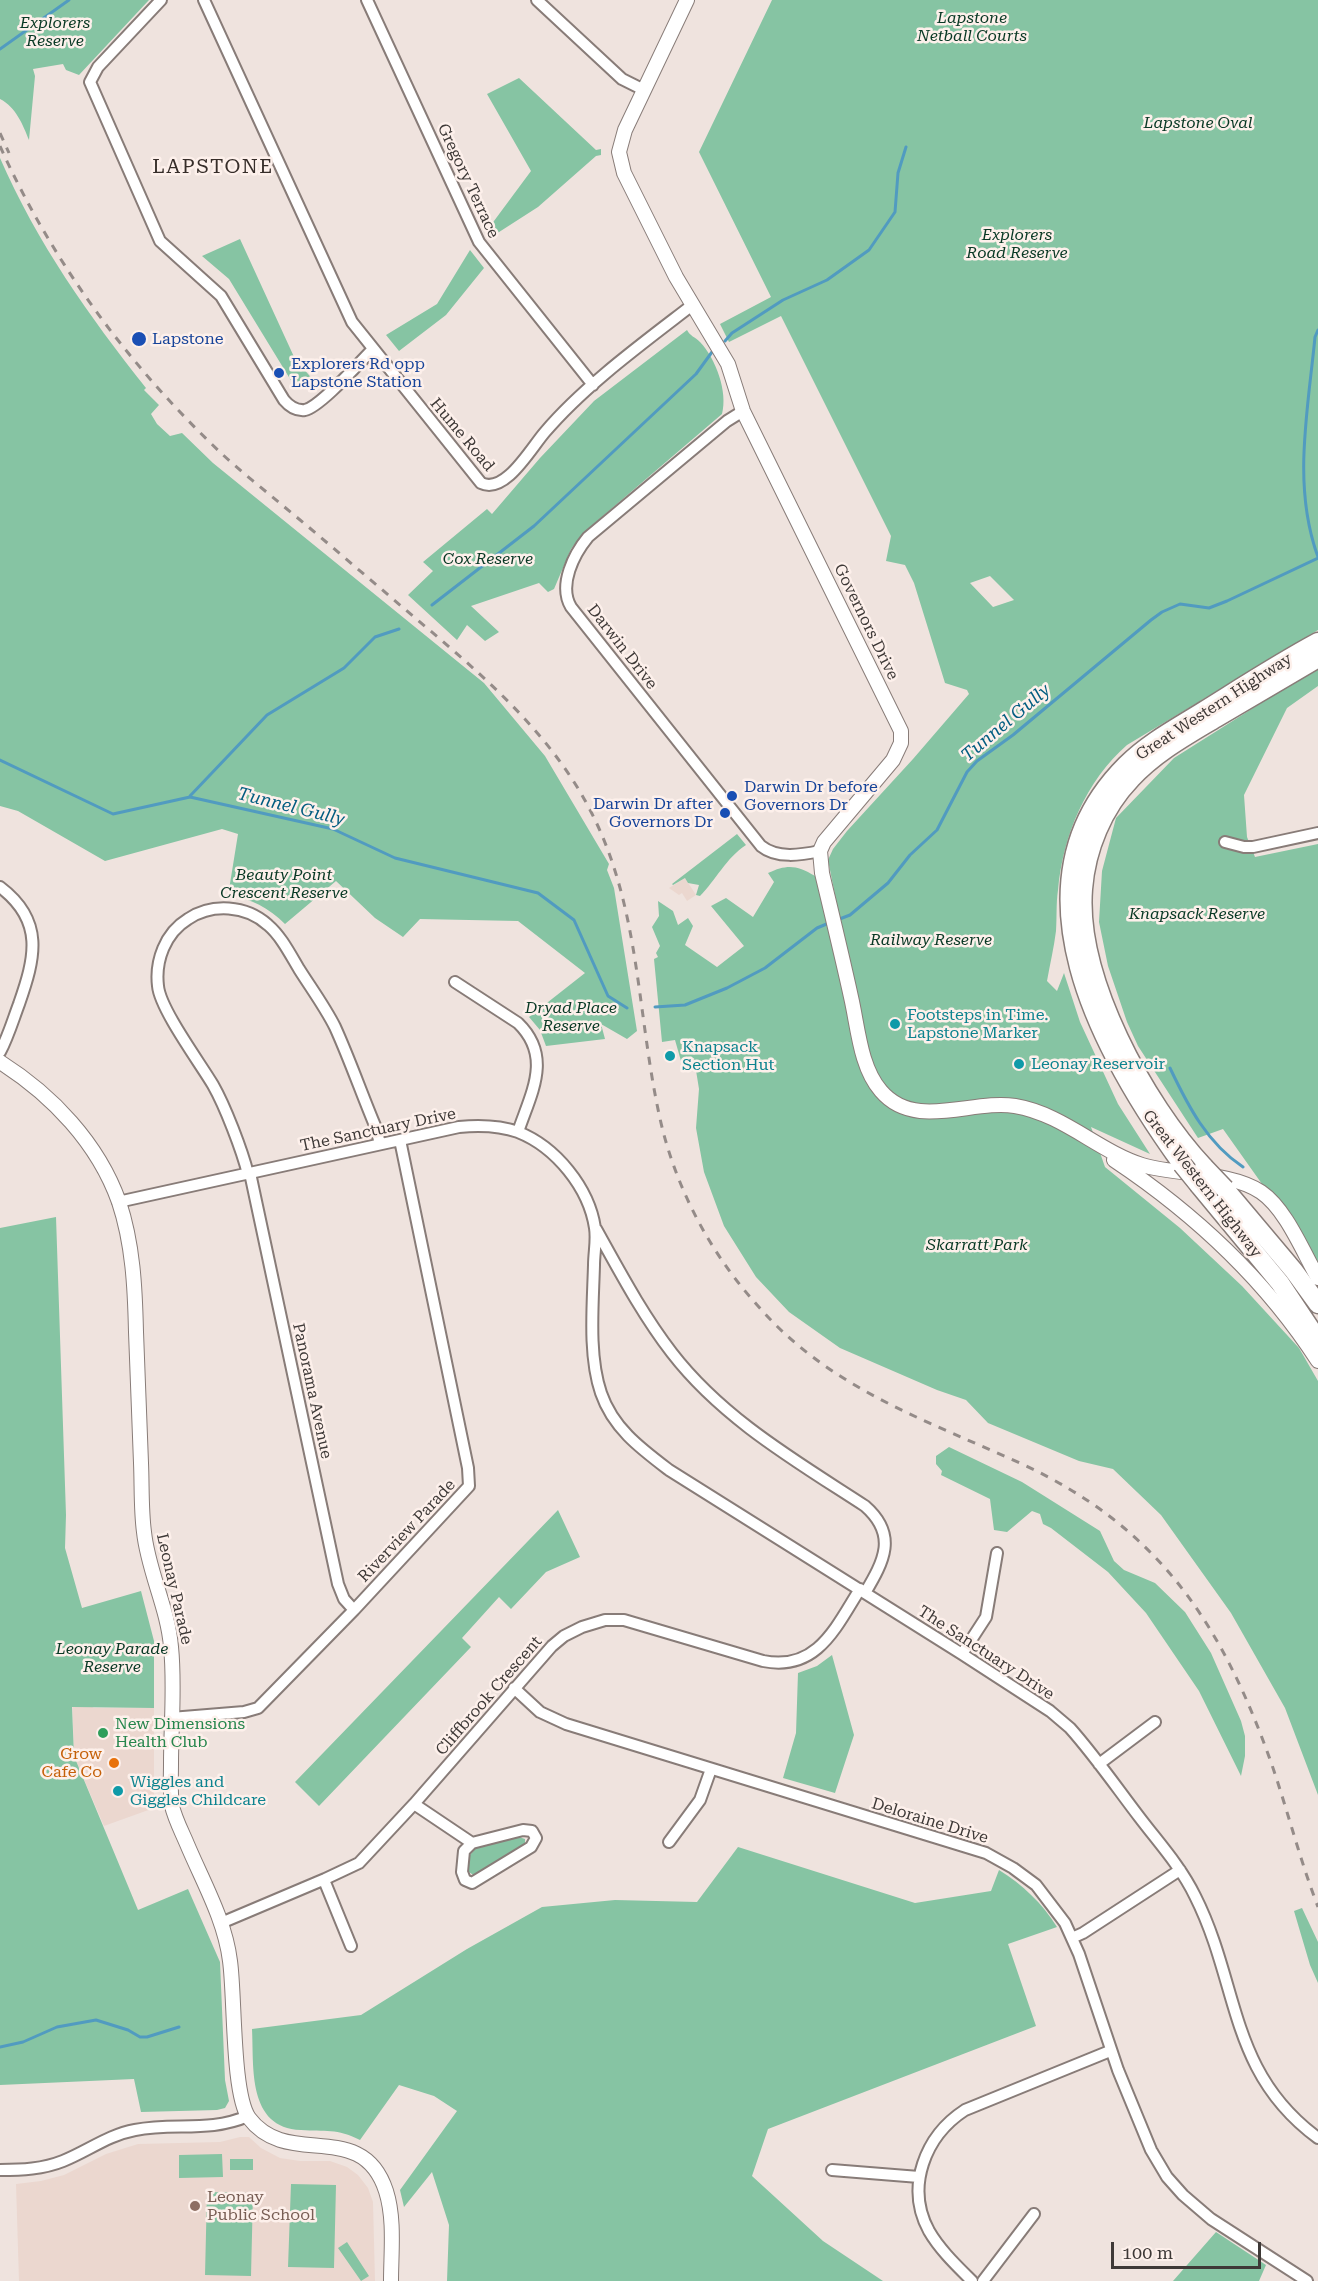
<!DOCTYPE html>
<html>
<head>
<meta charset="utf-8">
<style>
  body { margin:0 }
  #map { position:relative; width:1318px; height:2281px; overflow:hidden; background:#efe3de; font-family:"Roboto Serif",serif }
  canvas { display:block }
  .scale { position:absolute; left:1111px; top:2242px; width:150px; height:27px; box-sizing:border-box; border:3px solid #3e3937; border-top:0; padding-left:8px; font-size:18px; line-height:21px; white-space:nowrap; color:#3e3937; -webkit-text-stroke:4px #fdf0eb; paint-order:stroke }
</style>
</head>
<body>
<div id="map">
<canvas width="1318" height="2281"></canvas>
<div class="scale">100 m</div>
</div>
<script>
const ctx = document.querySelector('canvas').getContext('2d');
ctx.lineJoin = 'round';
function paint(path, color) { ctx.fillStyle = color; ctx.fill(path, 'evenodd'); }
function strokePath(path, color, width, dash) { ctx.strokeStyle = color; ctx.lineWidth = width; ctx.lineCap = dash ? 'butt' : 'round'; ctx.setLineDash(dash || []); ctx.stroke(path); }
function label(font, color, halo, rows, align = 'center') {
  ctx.font = font + ' "Roboto Serif",serif'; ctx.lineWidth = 5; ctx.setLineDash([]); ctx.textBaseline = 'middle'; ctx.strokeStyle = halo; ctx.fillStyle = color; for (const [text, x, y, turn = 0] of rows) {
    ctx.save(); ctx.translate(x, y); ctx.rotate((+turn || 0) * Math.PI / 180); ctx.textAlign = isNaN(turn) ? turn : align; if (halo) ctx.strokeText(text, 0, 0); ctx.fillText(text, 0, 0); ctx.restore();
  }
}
paint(new Path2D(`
  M 685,878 L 696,895 L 687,901 L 682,893 L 679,895 L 669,888 Z
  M 72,1693 L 94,1708 L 154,1708 L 154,1808 L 104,1826 L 74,1756 Z
  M 240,2137 L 249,2137 L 261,2148 L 280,2158 L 300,2161 L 330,2161 L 347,2167 L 358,2175 L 368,2188 L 373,2202 L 375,2281 L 19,2281 L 16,2184 L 41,2181 L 64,2175 L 106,2154 L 138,2144 L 220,2142 Z`), '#ebd7cf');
paint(new Path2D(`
  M 0,0 L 149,0 L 79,75 L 66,70 L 63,64 L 33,69 L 35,76 L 29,140 C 23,125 16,107 0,99 Z
  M 772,0 L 1318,0 L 1318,630 L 1127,745 C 1086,781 1063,835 1058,890 C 1056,903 1057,917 1056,931 C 1054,947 1050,964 1047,981 L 1057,991 L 1064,973 L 1080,1022 L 1118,1104 L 1150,1154 L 1091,1127 L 1105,1167 L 1180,1228 L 1242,1286 L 1299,1348 L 1318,1381 L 1318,1795 L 1285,1708 L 1231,1613 L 1161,1515 L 1113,1469 L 1079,1461 L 988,1423 L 966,1400 L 937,1390 L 840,1348 L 789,1312 L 756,1277 L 724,1226 L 704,1172 L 696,1128 L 699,1089 L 694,1058 L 681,1061 L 675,1040 L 662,1042 L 654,959 L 658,957 L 656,953 L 660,946 L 652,927 L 659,916 L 658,901 L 673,911 L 678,925 L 688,918 L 693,926 L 685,945 L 717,967 L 744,946 L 711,906 L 726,898 L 753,917 L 774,882 L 768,873 C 787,864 797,865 815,876 L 824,912 L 837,905 L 828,860 L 833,849 L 847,831 L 913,759 L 969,694 L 967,690 L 945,683 L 914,583 L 905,565 L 886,561 L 891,536 L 781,316 L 729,342 L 720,324 L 771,297 L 699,152 ZM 990,576 L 1014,600 L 993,607 L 970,583 Z
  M 519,78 L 596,150 L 601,149 L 601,155 L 596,156 L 538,207 L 496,234 L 491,225 L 531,171 L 487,94 Z
  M 0,158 C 37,243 89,316 146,388 L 144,390 L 159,405 L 151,414 L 157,424 L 170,436 L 182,433 L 213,463 L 484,683 L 545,756 L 609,864 L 607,870 L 614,888 L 637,1031 L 627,1039 L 601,1024 L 605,1039 L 546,1046 L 540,1030 L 529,1017 L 585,973 L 518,921 L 420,919 L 403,937 L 375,918 L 336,881 L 285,924 C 269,908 251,898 228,896 L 238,834 L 222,829 L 105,861 L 18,811 L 0,806 Z
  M 240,239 L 295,359 L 315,382 L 303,389 L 295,387 L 229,279 L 202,256 Z
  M 470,250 L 484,268 L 446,315 L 399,351 L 386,335 L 437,304 Z
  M 687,330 C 690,336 695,337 700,342 C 716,359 728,392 722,414 L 583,533 L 571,549 L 554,589 L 548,592 L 539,583 L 471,606 L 499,632 L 485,641 L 467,625 L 457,640 L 408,595 L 433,571 L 423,562 L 487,509 L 492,514 L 540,458 L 594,401 Z
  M 1318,667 L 1318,686 L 1287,708 L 1244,795 L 1247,837 L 1255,857 L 1318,844 L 1318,1263 L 1223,1129 L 1198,1138 L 1138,1046 L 1127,1022 L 1108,966 L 1099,922 L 1102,871 L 1116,818 L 1174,758 Z
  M 737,834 L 746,845 C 726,858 716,880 700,896 L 696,895 L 699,885 L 688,883 L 685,878 L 673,885 L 672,884 Z
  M 56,1217 L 66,1515 L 65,1548 L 82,1608 L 141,1591 L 154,1641 L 154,1708 L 72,1707 L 74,1756 L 138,1910 L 188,1889 L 220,1962 L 225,2080 L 229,2101 L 225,2108 L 217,2110 L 141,2112 L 134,2079 L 0,2085 L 0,1228 Z
  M 949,1447 L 1022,1482 L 1100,1531 L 1114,1561 L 1124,1570 L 1155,1583 L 1185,1612 L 1211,1653 L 1241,1721 L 1245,1736 L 1245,1756 L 1241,1776 L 1199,1691 L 1146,1613 L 1108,1572 L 1051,1528 L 1043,1524 L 1040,1514 L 1032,1511 L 1007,1532 L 994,1530 L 990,1499 L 941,1475 L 942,1471 L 936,1464 L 936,1456 Z
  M 558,1510 L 580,1557 L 546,1572 L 511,1609 L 499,1597 L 462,1638 L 471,1647 L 319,1806 L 295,1782 Z
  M 832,1655 L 854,1735 L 835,1793 L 783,1778 L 796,1733 L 798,1673 L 817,1666 Z
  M 519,1837 L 525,1839 L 525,1845 L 476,1877 L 469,1872 L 469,1856 L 476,1848 Z
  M 738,1847 L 915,1903 L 991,1891 L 999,1870 C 1023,1885 1042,1903 1057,1927 L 1008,1944 L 1036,2026 L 768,2129 L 752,2176 L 823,2241 L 883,2281 L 447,2281 L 449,2225 L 432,2172 L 404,2207 L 400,2190 L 457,2111 L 434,2096 L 399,2085 L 360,2140 C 337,2128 325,2132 301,2130 C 247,2128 254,2067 252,2029 L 361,2015 L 467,1949 L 542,1907 L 615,1900 L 697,1902 Z
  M 1302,1908 L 1318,1942 L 1318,1983 L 1310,1965 L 1294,1911 Z
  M 222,2154 L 223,2177 L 179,2178 L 179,2155 Z
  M 230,2159 L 253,2159 L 253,2170 L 230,2170 Z
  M 291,2184 L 336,2185 L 334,2268 L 288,2267 Z
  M 207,2192 L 253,2193 L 251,2276 L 205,2275 Z
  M 1216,2232 L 1266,2265 L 1259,2281 L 1173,2281 Z
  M 347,2242 L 369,2276 L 361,2281 L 338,2248 Z`), '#86c4a3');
strokePath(new Path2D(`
  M 0,49 L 69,0
  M 1318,330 L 1315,337 C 1308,410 1292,486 1318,557
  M 725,341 L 732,333 L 783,300 L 827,280 L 869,250 L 895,212 L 898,173 L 906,147
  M 432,605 L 534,526 L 696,374 L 712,352
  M 0,760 L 113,814 L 190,797 L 333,829 L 395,858 L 538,893 L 574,920 L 608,996 L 627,1008
  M 190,796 L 267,715 L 344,668 L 375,637 L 399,629
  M 837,920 L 850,915 L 888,883 L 910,855 L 937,830 L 967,772 L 977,761 L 1013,735 L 1151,620 L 1162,612 L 1180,604 L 1209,608 L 1227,601 L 1318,558
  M 655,1007 L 685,1005 L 727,988 L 765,968 L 817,928 L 829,923
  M 1170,1068 C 1188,1106 1207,1143 1243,1167
  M 0,2047 L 23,2042 L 57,2027 L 96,2020 L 128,2030 L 140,2037 L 147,2037 L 179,2027`), '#519bc0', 3);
const street = new Path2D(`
  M 161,0 L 98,67 L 90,82 L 160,241 L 221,296 L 284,400 C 289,406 296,411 305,410 C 320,407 360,362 373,349
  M 204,0 L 352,322 L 481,483 C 505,495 531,448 545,432 C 584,386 643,343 691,306
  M 367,0 L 479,242 L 593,385
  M 537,0 L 622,79 L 644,90
  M 743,411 L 727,421 L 588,537 C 574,554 558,585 571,607 L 761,846 C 777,859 801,855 820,851
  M 1225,842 L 1244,847 L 1253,847 L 1318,833
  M 0,887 C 45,921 35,958 19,1004 C 13,1020 8,1037 0,1052
  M 455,982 L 518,1023 C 553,1057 531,1093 518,1132
  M 250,1173 L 338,1584 L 344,1599 L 354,1610
  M 248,1174 C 242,1150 225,1106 213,1085 C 200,1063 160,1009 158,986 C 155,961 165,933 188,919 C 212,903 246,905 268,925 C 281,936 290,954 299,969 C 311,988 325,1007 335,1027 C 350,1060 362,1095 376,1128 L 380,1144
  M 118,1202 L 459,1127 C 479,1125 498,1125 518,1132 C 556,1147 589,1188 595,1228 C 597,1240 594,1253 594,1265 C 593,1304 588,1355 601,1393 C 613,1428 640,1448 669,1470 L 962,1654 L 1050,1711 L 1070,1728 C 1095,1756 1117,1788 1140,1818 C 1159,1843 1181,1867 1195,1896 C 1240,1985 1228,2072 1318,2138
  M 596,1229 C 620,1272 642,1314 672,1353 C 723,1419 796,1461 865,1506 C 898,1535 884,1561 865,1593
  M 962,1654 L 986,1617 L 997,1553
  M 514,1688 L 540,1712 L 566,1724 L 986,1853 L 1013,1868 L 1036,1885 L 1065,1923 L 1079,1954 L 1118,2070 L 1151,2150 L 1167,2177 L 1183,2195 L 1211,2219 L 1307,2281
  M 171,1718 L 244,1712 L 258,1708 L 354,1610 L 469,1486 L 468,1468 L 400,1140
  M 1099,1764 L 1155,1722
  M 414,1804 L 472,1843 L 523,1830 L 532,1831 L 536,1838 L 531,1847 L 472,1883 L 465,1880 L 462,1872 L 464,1851 L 472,1843
  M 669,1842 L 700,1800 L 711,1769
  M 324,1880 L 351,1946
  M 221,1923 L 325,1879 L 359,1863 L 414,1804 L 552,1646 L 564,1636 L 582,1627 L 605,1620 L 624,1620 L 763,1661 C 817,1672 836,1627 860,1589
  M 1072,1938 L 1083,1933 L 1180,1870
  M 0,2170 C 22,2170 43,2169 63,2161 C 88,2151 108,2135 135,2130 C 175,2122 208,2133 248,2116
  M 832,2170 L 919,2177
  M 972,2281 C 957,2266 940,2250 929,2231 C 905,2187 925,2136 965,2110 L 1110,2051
  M 983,2281 L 1034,2214`);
const secondary = new Path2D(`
  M 687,0 L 625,130 L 619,152 L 624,173 L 676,277 L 728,364 L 743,411 L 901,731 L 901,743 L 893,760 L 824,842 L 820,851 L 822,873 C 832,915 842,956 851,997 C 858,1027 860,1067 881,1091 C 915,1131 972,1099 1015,1106 C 1063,1114 1098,1151 1142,1165 C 1179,1176 1229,1171 1261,1192 C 1286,1209 1303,1252 1318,1278
  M 0,1062 C 52,1095 98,1143 119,1202 C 133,1244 135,1288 136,1332 C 138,1376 139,1419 141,1463 C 142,1486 141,1510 144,1532 C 148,1571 168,1608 171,1647 C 175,1685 171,1726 171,1764 C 171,1778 170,1792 172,1806 C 175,1819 182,1832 187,1844 C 203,1882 225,1920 230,1961 C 235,1996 232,2094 249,2118 C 288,2170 362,2117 386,2191 C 395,2219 391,2253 391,2281
  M 1114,1160 C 1195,1214 1265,1279 1318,1361`);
const highway = new Path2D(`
  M 1182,1164 C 1101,1052 1007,884 1126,765 C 1149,742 1178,727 1205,710 C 1242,687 1279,663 1318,642
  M 1204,1167 C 1145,1104 1076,978 1083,889 C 1086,849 1103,808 1131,779 C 1155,753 1186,736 1216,718 C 1250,698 1284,678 1318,658
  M 1199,1185 L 1280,1283 L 1318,1340
  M 1225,1189 L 1294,1271 L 1318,1304`);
strokePath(street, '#887c78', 14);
strokePath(secondary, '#887c78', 16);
strokePath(highway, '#887c78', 21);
strokePath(street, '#fff', 10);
strokePath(secondary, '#fff', 14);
strokePath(highway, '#fff', 18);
strokePath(new Path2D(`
  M 0,133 L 9,153
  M 0,146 C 52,262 129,366 221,453 C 240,471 262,488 282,505 C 315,532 347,560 379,587 C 448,647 524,704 574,782 C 641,887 634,997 659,1114 C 674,1185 709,1252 758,1306 C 830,1389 926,1420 1022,1464 C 1160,1528 1223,1626 1272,1765 C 1288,1812 1300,1860 1318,1907`), '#948b88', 3, [8, 8]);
const highwayBridge = new Path2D(`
  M 1182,1164 L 1199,1185
  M 1204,1167 L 1225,1189`);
strokePath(highwayBridge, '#887c78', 21, []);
strokePath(highwayBridge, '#fff', 18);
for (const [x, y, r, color] of [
  [139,339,8,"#1a4fb4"],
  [279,373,6,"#1a4fb4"],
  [732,796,6,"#1a4fb4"],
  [725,813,6,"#1a4fb4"],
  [895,1024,6,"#0f9aa8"],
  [670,1056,6,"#0f9aa8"],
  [1019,1064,6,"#0f9aa8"],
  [103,1733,6,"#2e9e5b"],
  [114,1763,6,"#e8710a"],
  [118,1791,6,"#0f9aa8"],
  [195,2206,6,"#8d6e63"]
]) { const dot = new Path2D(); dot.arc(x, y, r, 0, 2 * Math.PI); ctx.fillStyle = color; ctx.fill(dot); strokePath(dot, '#fdf0eb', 2); }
label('italic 16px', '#083824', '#fdf0eb', [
  ["Lapstone",972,18],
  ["Netball Courts",972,36],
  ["Explorers",55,23],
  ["Reserve",55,41],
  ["Lapstone Oval",1198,123],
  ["Explorers",1017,235],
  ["Road Reserve",1017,253],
  ["Cox Reserve",488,559],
  ["Beauty Point",284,875],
  ["Crescent Reserve",284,893],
  ["Knapsack Reserve",1197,914],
  ["Railway Reserve",931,940],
  ["Dryad Place",571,1008],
  ["Reserve",571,1026],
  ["Skarratt Park",977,1245],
  ["Leonay Parade",112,1649],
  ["Reserve",112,1667]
]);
label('16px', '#3e3937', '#fdf0eb', [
  ["Gregory Terrace",468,181,65],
  ["Hume Road",462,435,50],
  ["Governors Drive",866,622,64],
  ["Darwin Drive",622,647,52],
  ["Great Western Highway",1214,707,-33],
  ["The Sanctuary Drive",378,1130,-12],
  ["Great Western Highway",1202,1184,52],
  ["Panorama Avenue",312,1391,78],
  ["Riverview Parade",407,1531,-47],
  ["Leonay Parade",174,1589,77],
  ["The Sanctuary Drive",986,1653,33],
  ["Cliffbrook Crescent",489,1696,-49],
  ["Deloraine Drive",930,1821,17]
]);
label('16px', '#164399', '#fdf0eb', [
  ["Lapstone",152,339],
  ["Explorers Rd opp",291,364],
  ["Lapstone Station",291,382],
  ["Darwin Dr before",744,787],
  ["Governors Dr",744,805],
  ["Darwin Dr after",713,804,"right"],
  ["Governors Dr",713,822,"right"]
], 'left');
label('16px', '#0d838f', '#fdf0eb', [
  ["Footsteps in Time.",907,1015],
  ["Lapstone Marker",907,1033],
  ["Knapsack",682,1047],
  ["Section Hut",682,1065],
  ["Leonay Reservoir",1031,1064],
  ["Wiggles and",130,1782],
  ["Giggles Childcare",130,1800]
], 'left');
label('16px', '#27864d', '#fdf0eb', [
  ["New Dimensions",115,1724],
  ["Health Club",115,1742]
], 'left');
label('16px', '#c56008', '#fdf0eb', [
  ["Grow",102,1754],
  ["Cafe Co",102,1772]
], 'right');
label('16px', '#785e54', '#fdf0eb', [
  ["Leonay",207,2197],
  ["Public School",207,2215]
], 'left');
label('italic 18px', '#035d81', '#fdf0eb', [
  ["Tunnel Gully",1006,723,-40],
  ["Tunnel Gully",291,807,14]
]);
ctx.letterSpacing = '1.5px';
label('20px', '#362d29', '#fdf0eb', [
  ["LAPSTONE",213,167]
]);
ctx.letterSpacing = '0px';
</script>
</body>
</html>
